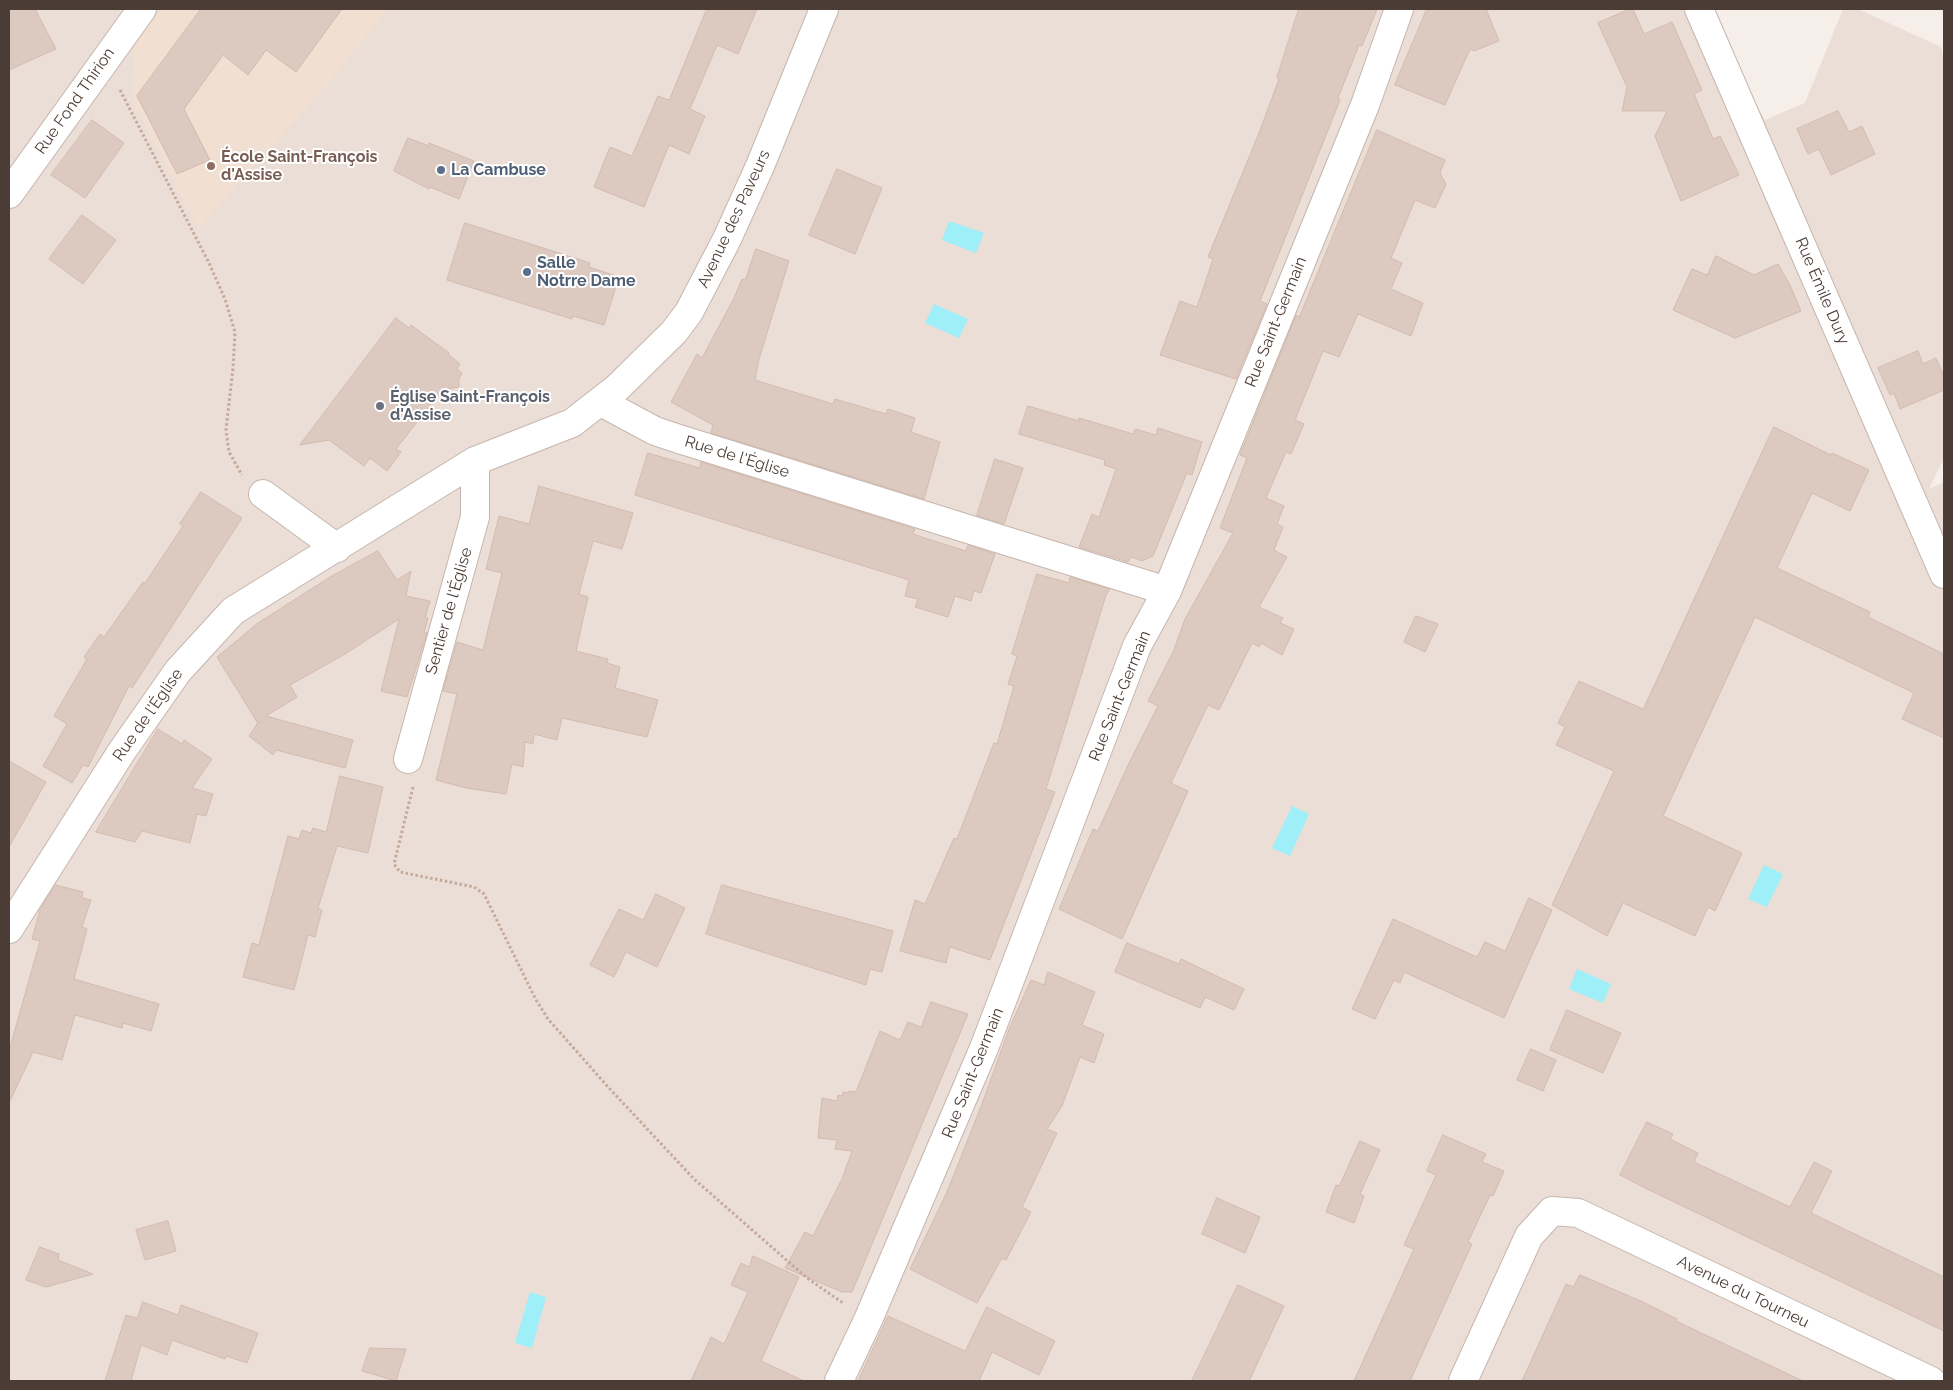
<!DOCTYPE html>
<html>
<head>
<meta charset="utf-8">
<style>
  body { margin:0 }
  #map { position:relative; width:1953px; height:1390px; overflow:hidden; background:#f6eee9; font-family:Raleway,sans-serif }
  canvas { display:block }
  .frame { position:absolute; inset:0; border:10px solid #4b3d36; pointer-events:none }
</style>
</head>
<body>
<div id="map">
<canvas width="1953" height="1390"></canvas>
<div class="frame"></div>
</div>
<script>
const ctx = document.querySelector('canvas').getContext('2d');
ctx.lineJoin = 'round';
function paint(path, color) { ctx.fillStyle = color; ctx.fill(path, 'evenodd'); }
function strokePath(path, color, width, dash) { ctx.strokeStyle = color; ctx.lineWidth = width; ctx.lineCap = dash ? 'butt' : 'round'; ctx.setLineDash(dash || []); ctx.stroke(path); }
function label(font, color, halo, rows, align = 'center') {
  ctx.font = font + ' Raleway,sans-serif'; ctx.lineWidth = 4; ctx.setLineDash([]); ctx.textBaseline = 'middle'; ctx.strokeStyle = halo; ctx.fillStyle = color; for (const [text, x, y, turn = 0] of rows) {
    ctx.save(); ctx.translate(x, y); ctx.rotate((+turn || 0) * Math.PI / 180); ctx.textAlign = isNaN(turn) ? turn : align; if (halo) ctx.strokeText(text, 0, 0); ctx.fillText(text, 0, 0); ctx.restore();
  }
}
paint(new Path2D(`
  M 9,9 L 1703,9 L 1765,120 L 1805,103 L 1843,9 L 1858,9 L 1941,47 L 1944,62 L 1944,458 L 1929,489 L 1944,482 L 1944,1381 L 9,1381 Z`), '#ebded6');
paint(new Path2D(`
  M 161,9 L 388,9 L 322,91 L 198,229 L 133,102 L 134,45 Z`), '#f1dfd1');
paint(new Path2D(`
  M 949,221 L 984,233 L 976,253 L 942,240 Z
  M 934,304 L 968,319 L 959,338 L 925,323 Z
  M 1292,806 L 1309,814 L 1290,856 L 1272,848 Z
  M 1764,865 L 1783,874 L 1767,907 L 1748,899 Z
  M 1577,969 L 1611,984 L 1603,1003 L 1569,989 Z
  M 530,1292 L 546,1297 L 532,1348 L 515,1343 Z`), '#9feff9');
const building = new Path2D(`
  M 9,9 L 35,9 L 56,49 L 9,70 Z
  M 201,9 L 342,9 L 296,72 L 266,50 L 248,75 L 223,55 L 184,109 L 210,160 L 177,174 L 137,96 Z
  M 707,9 L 757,9 L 738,54 L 717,45 L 690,109 L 705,116 L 689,154 L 669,145 L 644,207 L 594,187 L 610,147 L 632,156 L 658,96 L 669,100 Z
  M 1299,9 L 1377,9 L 1362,46 L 1359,45 L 1338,98 L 1340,100 L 1260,301 L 1267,304 L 1236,379 L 1160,355 L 1180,301 L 1197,307 L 1213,259 L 1208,257 L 1259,133 L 1279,79 L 1277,78 Z
  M 1427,9 L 1486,9 L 1499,41 L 1474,51 L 1470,49 L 1445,105 L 1395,85 Z
  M 1630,9 L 1633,9 L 1644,34 L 1672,22 L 1702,90 L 1694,94 L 1713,139 L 1720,136 L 1739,175 L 1681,201 L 1655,136 L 1667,111 L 1622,111 L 1627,87 L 1598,23 Z
  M 1838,111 L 1849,132 L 1862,126 L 1875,154 L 1831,175 L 1819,149 L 1808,154 L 1797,129 Z
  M 92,120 L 124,143 L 85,198 L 51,175 Z
  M 1377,130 L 1445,160 L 1440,173 L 1446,184 L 1435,208 L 1415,200 L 1391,258 L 1402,263 L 1391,289 L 1423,303 L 1411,336 L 1358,314 L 1339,357 L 1323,351 L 1295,420 L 1304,424 L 1291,454 L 1286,452 L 1266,498 L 1284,506 L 1277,524 L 1283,527 L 1274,550 L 1287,557 L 1259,607 L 1283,618 L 1280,623 L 1294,629 L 1282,655 L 1261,643 L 1259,647 L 1252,643 L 1219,710 L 1208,705 L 1171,783 L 1188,791 L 1122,939 L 1059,909 L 1093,829 L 1098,831 L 1129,763 L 1158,706 L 1148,701 L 1173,652 L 1185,619 L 1233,533 L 1220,528 L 1247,458 L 1240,455 L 1296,315 L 1299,317 Z
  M 408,138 L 429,146 L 429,143 L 474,161 L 459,199 L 430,187 L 429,189 L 394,171 Z
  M 837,169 L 882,188 L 855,254 L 809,235 Z
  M 82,215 L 116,240 L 83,284 L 49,259 Z
  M 465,223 L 590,263 L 589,267 L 619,277 L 604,325 L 573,316 L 572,319 L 447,280 Z
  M 756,249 L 789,261 L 759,359 L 755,380 L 833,404 L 835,399 L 886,414 L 888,409 L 915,418 L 911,432 L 940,442 L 924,499 L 711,433 L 713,425 L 671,402 L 697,354 L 702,358 L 734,298 L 742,279 L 745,280 Z
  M 1716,256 L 1754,275 L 1778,264 L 1790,285 L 1801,311 L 1735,338 L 1673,310 L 1692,269 L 1707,275 Z
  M 396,318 L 409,328 L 411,325 L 449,353 L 448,354 L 460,364 L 457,369 L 462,373 L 459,379 L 459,387 L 442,390 L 396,449 L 401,452 L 387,471 L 370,458 L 364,466 L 329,440 L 300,445 Z
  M 1918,351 L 1923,364 L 1936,358 L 1944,377 L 1944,390 L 1900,409 L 1894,393 L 1890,395 L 1878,368 Z
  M 1028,406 L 1079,421 L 1079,418 L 1133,434 L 1135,429 L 1156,435 L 1158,428 L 1202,442 L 1192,475 L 1187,473 L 1153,556 L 1142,561 L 1131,557 L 1128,562 L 1079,547 L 1092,514 L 1099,517 L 1116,469 L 1104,465 L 1105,460 L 1019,434 Z
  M 1774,427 L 1831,455 L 1832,453 L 1869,470 L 1850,511 L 1812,493 L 1777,568 L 1870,612 L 1868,617 L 1944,654 L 1944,738 L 1902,719 L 1914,693 L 1755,617 L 1663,816 L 1742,853 L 1715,911 L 1708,907 L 1695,936 L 1623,903 L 1607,936 L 1552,905 L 1614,771 L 1556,745 L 1565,727 L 1558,723 L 1579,681 L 1643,709 Z
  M 648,453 L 700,468 L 701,462 L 915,529 L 913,534 L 937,542 L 966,551 L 968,545 L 995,554 L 981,593 L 974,591 L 971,601 L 955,596 L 948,617 L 915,607 L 918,599 L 905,596 L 909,580 L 635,495 Z
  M 995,459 L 1023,468 L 1004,524 L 977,516 Z
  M 539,486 L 633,513 L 622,549 L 593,541 L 579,594 L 588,597 L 576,651 L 608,659 L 607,663 L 620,667 L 615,688 L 658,700 L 647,737 L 562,718 L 557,740 L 534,734 L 533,744 L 525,742 L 523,767 L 512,764 L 506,794 L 466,788 L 436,780 L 457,694 L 443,691 L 457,642 L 483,650 L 502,573 L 486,569 L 499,516 L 529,524 Z
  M 201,492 L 242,518 L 132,688 L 129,686 L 88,767 L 83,765 L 72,783 L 43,766 L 67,724 L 54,716 L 87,659 L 84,657 L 100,634 L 104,637 L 143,582 L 145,583 L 183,526 L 180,524 Z
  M 378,551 L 397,580 L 411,571 L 406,596 L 430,601 L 425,618 L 428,618 L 424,632 L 427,633 L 407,697 L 381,691 L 399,619 L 345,654 L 290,685 L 297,697 L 266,716 L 353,740 L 345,768 L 276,750 L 273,755 L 249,736 L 259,721 L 257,722 L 217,657 L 258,623 L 330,577 Z
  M 1037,574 L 1069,583 L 1070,577 L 1110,589 L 1106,595 L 1046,789 L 1055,792 L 990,960 L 950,947 L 946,963 L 900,951 L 915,900 L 925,904 L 954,838 L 957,839 L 994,743 L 997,744 L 1014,686 L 1008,684 L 1017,656 L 1012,654 Z
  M 1416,616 L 1438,624 L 1425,652 L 1404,642 Z
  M 158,729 L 182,744 L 184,740 L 212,759 L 192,788 L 213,794 L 206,816 L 197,814 L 190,843 L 142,831 L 135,842 L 96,832 Z
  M 9,761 L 46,782 L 9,847 Z
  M 340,776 L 383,787 L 368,853 L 337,846 L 318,908 L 322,910 L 315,937 L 308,935 L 294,990 L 243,977 L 252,943 L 259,945 L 288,836 L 299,839 L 302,830 L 311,833 L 313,828 L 326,832 Z
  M 56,885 L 83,892 L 82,898 L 91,900 L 82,927 L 87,929 L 74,979 L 159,1004 L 151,1031 L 123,1023 L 122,1028 L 75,1015 L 62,1060 L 33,1052 L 9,1103 L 9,1051 L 40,941 L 32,939 L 40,910 Z
  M 722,885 L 893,931 L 882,972 L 870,969 L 866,985 L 706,934 Z
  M 656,894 L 685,908 L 657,967 L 626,952 L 614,977 L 590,965 L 619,909 L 643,920 Z
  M 1529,898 L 1552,910 L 1504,1018 L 1404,972 L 1400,983 L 1394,980 L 1375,1019 L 1352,1009 L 1393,919 L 1477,957 L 1485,942 L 1505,951 Z
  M 1127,943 L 1179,964 L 1181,959 L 1244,989 L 1234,1010 L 1205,997 L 1200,1008 L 1115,972 Z
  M 1048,972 L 1095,992 L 1082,1025 L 1104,1034 L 1094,1063 L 1080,1057 L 1062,1106 L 1047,1129 L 1057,1133 L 1022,1207 L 1031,1212 L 1006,1260 L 1002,1258 L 977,1303 L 910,1269 L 947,1192 L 982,1104 L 1009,1029 L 1031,980 L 1044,985 Z
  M 931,1002 L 968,1014 L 852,1292 L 842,1292 L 785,1268 L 805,1232 L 813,1236 L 842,1179 L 852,1151 L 835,1149 L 837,1140 L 818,1138 L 822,1098 L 837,1101 L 838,1095 L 842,1096 L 843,1092 L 849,1093 L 849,1091 L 856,1092 L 880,1031 L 900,1040 L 908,1022 L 921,1027 Z
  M 1567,1010 L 1621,1033 L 1603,1073 L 1550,1050 Z
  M 1531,1049 L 1556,1060 L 1543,1091 L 1517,1080 Z
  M 1647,1122 L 1673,1134 L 1670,1139 L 1698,1153 L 1694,1162 L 1790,1207 L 1814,1162 L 1832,1171 L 1811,1213 L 1944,1277 L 1944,1331 L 1647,1189 L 1620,1175 Z
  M 1443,1135 L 1486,1154 L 1482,1162 L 1504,1171 L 1493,1196 L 1490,1195 L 1468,1242 L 1472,1244 L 1410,1381 L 1354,1381 L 1414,1249 L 1404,1245 L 1436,1175 L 1427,1171 Z
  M 1360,1141 L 1380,1150 L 1360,1194 L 1364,1196 L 1354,1223 L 1326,1212 L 1336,1185 L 1339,1186 Z
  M 1217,1198 L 1260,1217 L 1245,1253 L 1202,1234 Z
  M 168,1221 L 176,1251 L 145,1260 L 136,1230 Z
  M 40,1247 L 59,1254 L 58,1260 L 93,1274 L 46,1287 L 26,1280 Z
  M 753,1256 L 799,1277 L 761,1361 L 804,1381 L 691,1381 L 711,1337 L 724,1344 L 748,1292 L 731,1285 L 741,1263 L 749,1267 Z
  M 1580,1275 L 1643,1302 L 1677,1319 L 1676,1321 L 1803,1381 L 1522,1381 L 1566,1284 L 1573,1287 Z
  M 1238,1285 L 1284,1306 L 1249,1381 L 1192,1381 Z
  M 143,1302 L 178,1315 L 181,1305 L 258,1333 L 247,1363 L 226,1356 L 225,1359 L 172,1340 L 167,1355 L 141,1345 L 131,1381 L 105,1381 L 126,1315 L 137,1318 Z
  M 987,1307 L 1055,1341 L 1039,1375 L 992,1352 L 979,1381 L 858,1381 L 888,1316 L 965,1351 Z
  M 370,1348 L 406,1349 L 396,1381 L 362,1371 Z`);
paint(building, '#dcc9c0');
strokePath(building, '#d5bbaf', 1);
const street = new Path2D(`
  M 1699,9 L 1944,574
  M 9,194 L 142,9
  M 601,402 L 655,431 L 679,439 L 1167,591
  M 263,494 L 337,548
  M 408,759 L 475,517 L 475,461
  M 9,929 L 122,751 L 178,671 L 233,611 L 475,461 L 572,423 L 617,388 L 674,332 L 689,312 L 727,239 L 760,166 L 824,9
  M 839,1381 L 868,1320 L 984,1048 L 1137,646 L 1167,591 L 1365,105 L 1399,9
  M 1463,1381 L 1529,1236 L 1552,1211 L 1578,1213 L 1931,1381`);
strokePath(street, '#c6b6ad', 30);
strokePath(new Path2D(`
  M 120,90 L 209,263 L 225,299 L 235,332 L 233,368 L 226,430 L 229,452 L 242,475
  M 413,787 L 394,864 L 400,872 L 474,887 L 484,894 L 536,1000 L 548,1019 L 609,1088 L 694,1179 L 807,1278 L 843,1303`), '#c7a999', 3, [2.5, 2.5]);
strokePath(street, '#fff', 28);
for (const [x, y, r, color] of [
  [211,166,5,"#8d6e63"],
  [441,170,5,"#5c6f8a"],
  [527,272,5,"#5c6f8a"],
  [380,406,5,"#6b7280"]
]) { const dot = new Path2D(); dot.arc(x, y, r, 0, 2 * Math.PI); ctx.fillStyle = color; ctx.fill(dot); strokePath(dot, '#fff', 2); }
label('16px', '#4b3d36', '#fff', [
  ["Rue Fond Thirion",75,101,-55],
  ["Avenue des Paveurs",734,219,-65],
  ["Rue Émile Dury",1822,291,67],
  ["Rue Saint-Germain",1276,322,-68],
  ["Rue de l'Église",737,457,17],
  ["Sentier de l'Église",449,611,-74],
  ["Rue Saint-Germain",1120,696,-68],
  ["Rue de l'Église",148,715,-55],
  ["Rue Saint-Germain",973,1073,-68],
  ["Avenue du Tourneu",1743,1292,26]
]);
label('bold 16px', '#785e54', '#fff', [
  ["École Saint-François",221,157],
  ["d'Assise",221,175]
], 'left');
label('bold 16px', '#4e5e75', '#fff', [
  ["La Cambuse",451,170],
  ["Salle",537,263],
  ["Notrre Dame",537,281]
], 'left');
label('bold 16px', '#5b616d', '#fff', [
  ["Église Saint-François",390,397],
  ["d'Assise",390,415]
], 'left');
</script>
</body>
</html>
